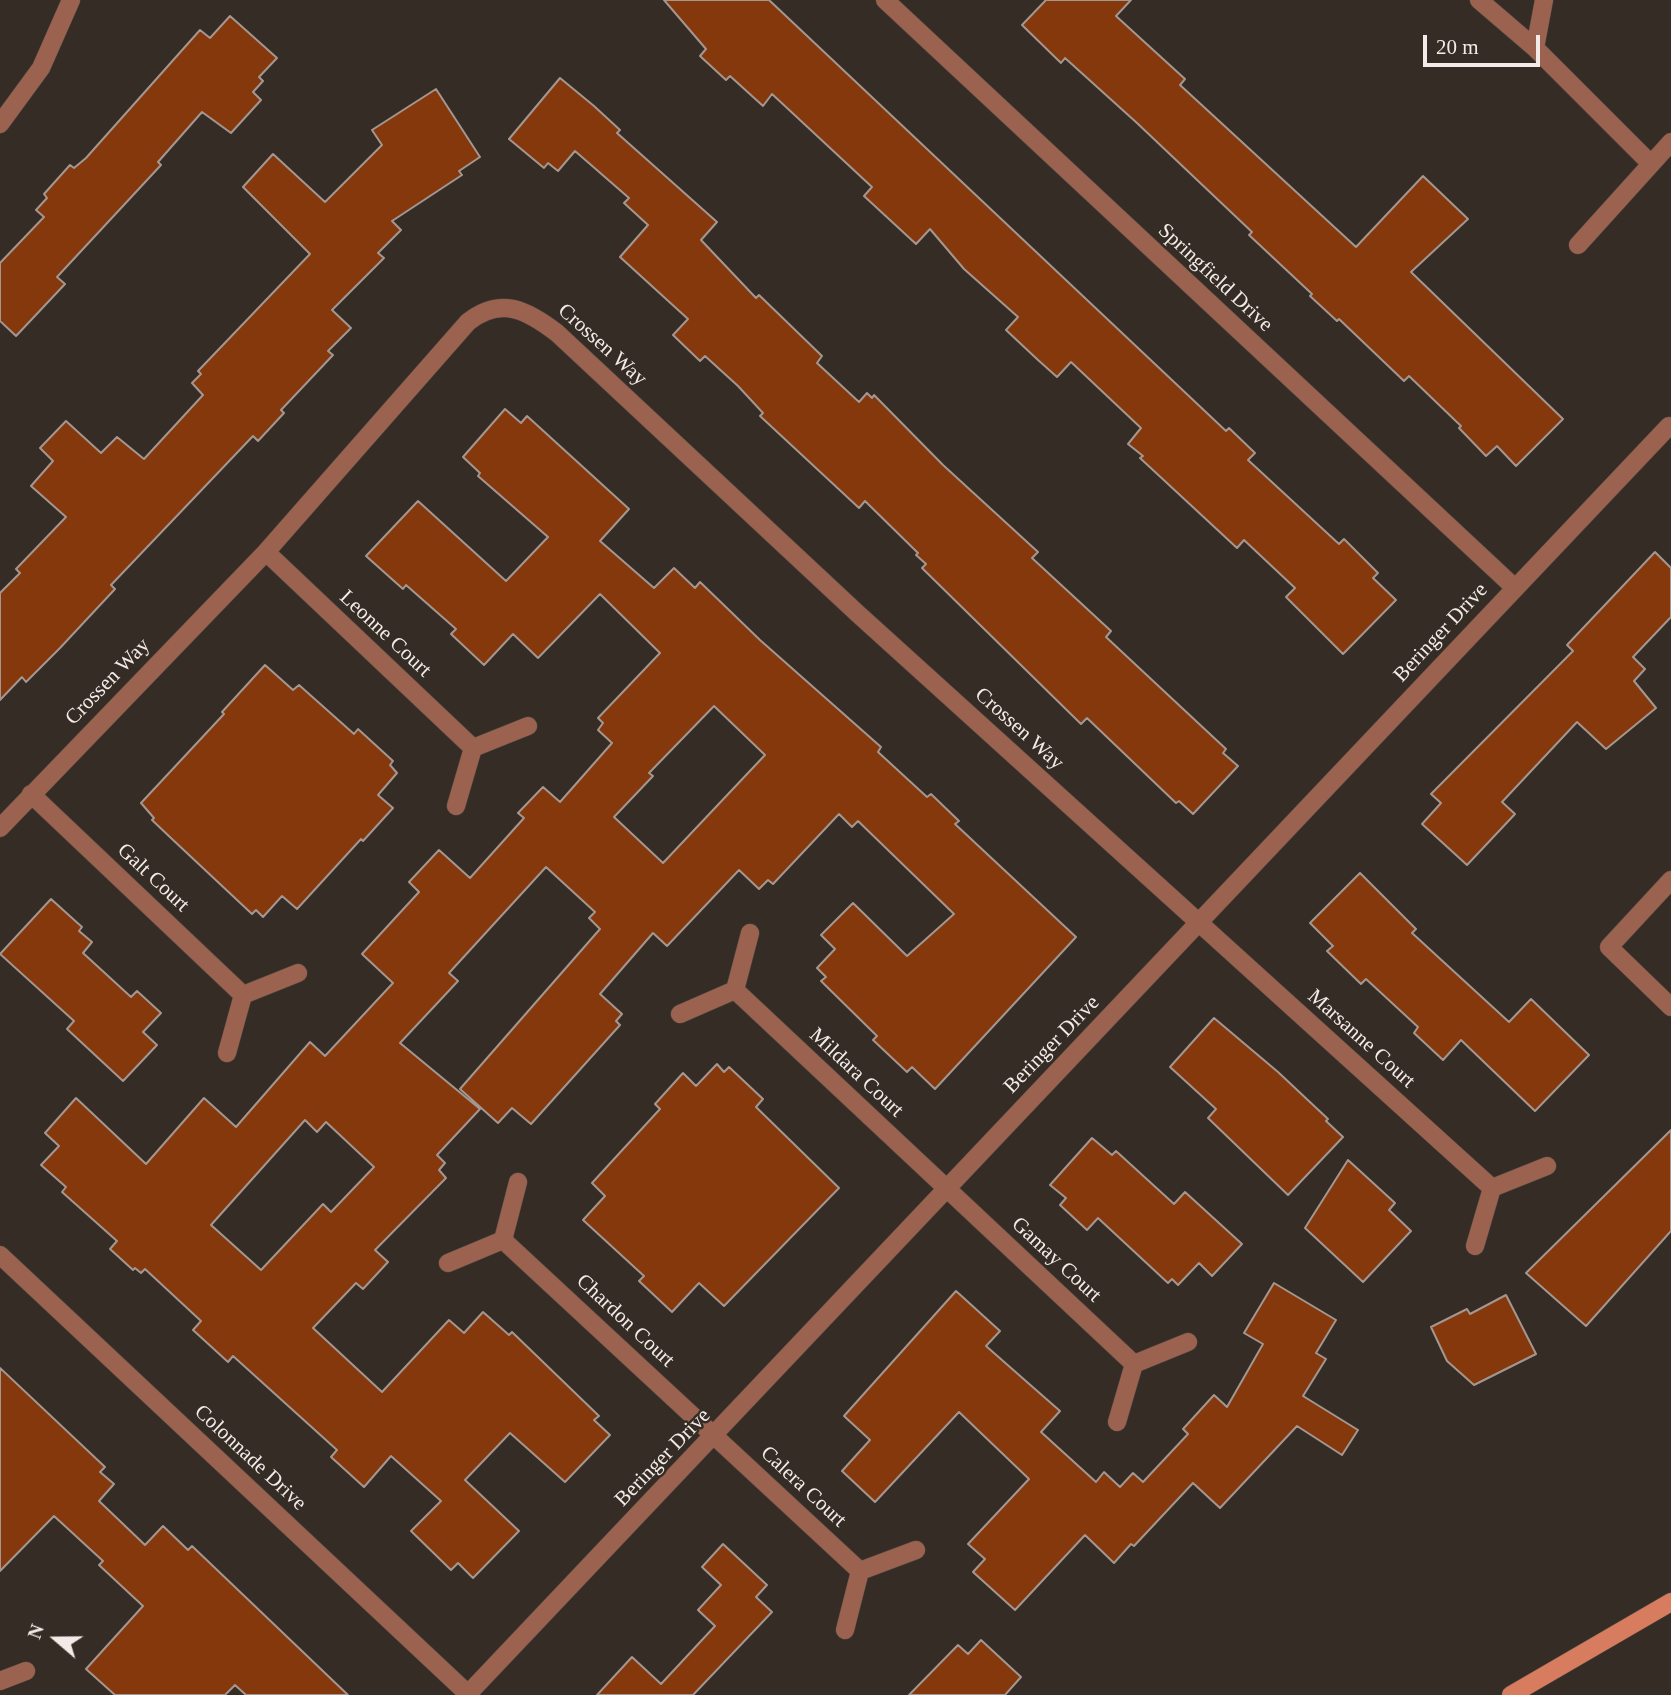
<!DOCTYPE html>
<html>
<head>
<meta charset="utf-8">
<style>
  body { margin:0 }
  #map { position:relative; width:1671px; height:1695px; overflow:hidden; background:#362c26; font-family:"Times New Roman",serif }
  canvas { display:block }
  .north { position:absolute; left:21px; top:1604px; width:70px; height:70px; -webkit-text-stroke:5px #362c26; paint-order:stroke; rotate:290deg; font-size:19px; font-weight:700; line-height:28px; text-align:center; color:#f2ebe7 }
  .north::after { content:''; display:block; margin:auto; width:24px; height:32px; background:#f2ebe7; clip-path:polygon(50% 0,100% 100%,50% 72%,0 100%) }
  .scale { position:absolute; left:1423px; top:35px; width:117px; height:32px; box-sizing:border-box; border:4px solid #f2ebe7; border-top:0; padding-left:9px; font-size:21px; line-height:24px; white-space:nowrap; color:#f2ebe7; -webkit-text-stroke:5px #362c26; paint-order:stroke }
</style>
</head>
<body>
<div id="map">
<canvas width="1671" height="1695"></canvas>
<div class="north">N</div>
<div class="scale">20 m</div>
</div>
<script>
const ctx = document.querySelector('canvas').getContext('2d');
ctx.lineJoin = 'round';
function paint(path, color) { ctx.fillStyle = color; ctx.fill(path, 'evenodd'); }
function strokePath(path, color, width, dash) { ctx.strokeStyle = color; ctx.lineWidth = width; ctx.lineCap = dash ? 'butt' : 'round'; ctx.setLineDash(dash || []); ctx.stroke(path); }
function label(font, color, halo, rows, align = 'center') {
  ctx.font = font + ' "Times New Roman",serif'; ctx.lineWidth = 5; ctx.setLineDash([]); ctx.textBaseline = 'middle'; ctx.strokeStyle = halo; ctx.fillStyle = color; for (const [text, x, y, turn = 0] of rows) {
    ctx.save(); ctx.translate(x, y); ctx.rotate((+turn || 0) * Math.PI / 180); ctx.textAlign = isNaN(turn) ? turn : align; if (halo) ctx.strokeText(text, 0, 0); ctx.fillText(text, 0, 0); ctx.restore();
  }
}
const building = new Path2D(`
  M 664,0 L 769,0 L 1226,431 L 1229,428 L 1255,453 L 1248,460 L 1339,544 L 1344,539 L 1378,573 L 1373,578 L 1396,600 L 1343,654 L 1286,597 L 1295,588 L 1244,540 L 1237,548 L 1140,458 L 1143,456 L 1128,444 L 1141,428 L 1071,362 L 1057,377 L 1038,360 L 1006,330 L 1018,317 L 964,269 L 930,229 L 916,244 L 864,196 L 872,187 L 772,94 L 763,106 L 730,76 L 726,80 L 700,56 L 706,49 Z
  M 1046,0 L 1131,0 L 1116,16 L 1185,79 L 1180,85 L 1356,247 L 1423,176 L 1468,219 L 1411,272 L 1563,419 L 1516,466 L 1497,446 L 1486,456 L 1459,428 L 1461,426 L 1409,376 L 1404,381 L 1339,319 L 1337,321 L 1310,296 L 1312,294 L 1249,235 L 1252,232 L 1137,123 L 1065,58 L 1061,63 L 1022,25 Z
  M 230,16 L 277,58 L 259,77 L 263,81 L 253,92 L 261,100 L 231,133 L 202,112 L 158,162 L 161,165 L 57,277 L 65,284 L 16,336 L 0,321 L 0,263 L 44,217 L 36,210 L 47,198 L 44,194 L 70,165 L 74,168 L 86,158 L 200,30 L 210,38 Z
  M 560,78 L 594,106 L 620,130 L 617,133 L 717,222 L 701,240 L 756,298 L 759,295 L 822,356 L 817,363 L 859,402 L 867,393 L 872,398 L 874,395 L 943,465 L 1038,552 L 1032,558 L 1111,631 L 1106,637 L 1226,749 L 1223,753 L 1238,766 L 1193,814 L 1179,801 L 1176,803 L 1087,718 L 1081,724 L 922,568 L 926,564 L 916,555 L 918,553 L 865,501 L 859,508 L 760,416 L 763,413 L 738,386 L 705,356 L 700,361 L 673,335 L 688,319 L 620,257 L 648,225 L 624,203 L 629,198 L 575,151 L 558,171 L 548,163 L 544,168 L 509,139 Z
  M 436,89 L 480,157 L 459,171 L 462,175 L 392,221 L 401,230 L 378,253 L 384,258 L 332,310 L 351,328 L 328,351 L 333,355 L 281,410 L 284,413 L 258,441 L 253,436 L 111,585 L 115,589 L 60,648 L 26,682 L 22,677 L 0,700 L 0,593 L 20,573 L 16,569 L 66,517 L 31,486 L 53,461 L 40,448 L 66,421 L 101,453 L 117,437 L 144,459 L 203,395 L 192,383 L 201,374 L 198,371 L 310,254 L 243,187 L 273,154 L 325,202 L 382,145 L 372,130 Z
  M 505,409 L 521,423 L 527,416 L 629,509 L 600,541 L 654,588 L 674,568 L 695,588 L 700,582 L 760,640 L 881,747 L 878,752 L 927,797 L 931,794 L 959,821 L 955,824 L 1076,937 L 935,1089 L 912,1067 L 907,1072 L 873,1040 L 877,1036 L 821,981 L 826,977 L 817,968 L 835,949 L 821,935 L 853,903 L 907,956 L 954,914 L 858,821 L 852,827 L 839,814 L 773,884 L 768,880 L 759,889 L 739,870 L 667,946 L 653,933 L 600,994 L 622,1014 L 616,1021 L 620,1025 L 531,1124 L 512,1108 L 498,1123 L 460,1089 L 600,929 L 589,918 L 595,912 L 546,867 L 449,973 L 458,981 L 400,1043 L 480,1109 L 437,1155 L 445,1163 L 439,1170 L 446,1178 L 375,1250 L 388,1262 L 363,1289 L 356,1283 L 313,1328 L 382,1392 L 449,1320 L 464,1333 L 483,1312 L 509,1335 L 512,1332 L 599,1416 L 594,1420 L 610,1435 L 565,1482 L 510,1433 L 465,1480 L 519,1531 L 473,1578 L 458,1563 L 451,1570 L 411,1531 L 441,1501 L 391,1456 L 364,1487 L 331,1457 L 337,1450 L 233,1356 L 228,1362 L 193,1330 L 201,1321 L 145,1269 L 141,1273 L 135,1268 L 133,1270 L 110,1249 L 117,1241 L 62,1192 L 66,1187 L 41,1165 L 59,1146 L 45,1133 L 76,1098 L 146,1164 L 204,1098 L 236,1127 L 310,1042 L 325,1056 L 393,983 L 362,954 L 419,892 L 409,882 L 439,850 L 470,878 L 524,818 L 518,813 L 543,787 L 560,802 L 612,743 L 598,730 L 603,723 L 598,718 L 660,653 L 600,594 L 538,658 L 513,634 L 484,665 L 451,634 L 456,629 L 406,585 L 403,589 L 366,556 L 418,501 L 506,581 L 548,537 L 478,476 L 480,473 L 463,457 ZM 714,706 L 765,755 L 663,863 L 614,817 L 653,776 L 649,773 ZM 305,1120 L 317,1132 L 326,1122 L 374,1167 L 331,1212 L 323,1204 L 261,1270 L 211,1225 Z
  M 1655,552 L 1671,568 L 1671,617 L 1633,657 L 1645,669 L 1634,681 L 1656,708 L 1606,749 L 1577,722 L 1502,802 L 1515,814 L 1467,865 L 1422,824 L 1441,803 L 1431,794 L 1573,651 L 1567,645 Z
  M 265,665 L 293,690 L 299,685 L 354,734 L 358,729 L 393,761 L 390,765 L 397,773 L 378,795 L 393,808 L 363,841 L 361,839 L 297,909 L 282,896 L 263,917 L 256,910 L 252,914 L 172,839 L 152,820 L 154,818 L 141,803 L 224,714 L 222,712 Z
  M 1360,873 L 1416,929 L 1412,933 L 1509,1022 L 1531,999 L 1589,1055 L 1535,1111 L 1461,1040 L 1443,1060 L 1414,1033 L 1418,1027 L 1366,979 L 1361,984 L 1327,951 L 1333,946 L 1310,923 Z
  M 51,899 L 82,927 L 79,931 L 92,942 L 83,953 L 131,997 L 137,991 L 161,1013 L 143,1032 L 157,1045 L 123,1081 L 67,1029 L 74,1021 L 0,954 Z
  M 1214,1018 L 1278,1072 L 1328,1119 L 1326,1121 L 1343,1137 L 1288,1195 L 1208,1118 L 1216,1109 L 1170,1067 Z
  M 717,1064 L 724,1072 L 729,1067 L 763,1099 L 756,1107 L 839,1188 L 724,1306 L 699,1283 L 672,1312 L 639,1281 L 644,1276 L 583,1220 L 605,1196 L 592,1183 L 660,1109 L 655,1104 L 683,1073 L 696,1086 Z
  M 1671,1130 L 1671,1231 L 1586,1326 L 1526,1273 Z
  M 1092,1138 L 1112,1155 L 1116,1151 L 1174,1204 L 1185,1192 L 1242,1244 L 1212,1276 L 1199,1263 L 1178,1285 L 1172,1279 L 1168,1283 L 1098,1218 L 1087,1230 L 1060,1205 L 1066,1198 L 1050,1185 Z
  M 1348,1160 L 1395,1203 L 1389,1210 L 1411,1231 L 1363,1282 L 1305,1228 Z
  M 1274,1283 L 1336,1320 L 1316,1353 L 1326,1359 L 1303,1396 L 1358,1430 L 1342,1455 L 1297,1426 L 1220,1508 L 1193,1483 L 1134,1546 L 1131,1544 L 1114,1563 L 1085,1535 L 1015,1610 L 973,1572 L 985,1559 L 968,1544 L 1029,1479 L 959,1412 L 875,1502 L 842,1471 L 870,1440 L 844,1416 L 956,1291 L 1000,1331 L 986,1346 L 1060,1411 L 1041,1432 L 1096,1482 L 1104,1472 L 1120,1487 L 1133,1473 L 1143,1482 L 1188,1434 L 1183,1429 L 1214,1395 L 1227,1407 L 1263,1344 L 1244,1333 Z
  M 1506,1295 L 1536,1354 L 1474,1385 L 1447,1361 L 1431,1327 L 1467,1309 L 1470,1314 Z
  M 0,1368 L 105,1467 L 100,1472 L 114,1484 L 99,1501 L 145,1545 L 163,1526 L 188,1550 L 192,1546 L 348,1695 L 246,1695 L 235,1685 L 225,1695 L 115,1695 L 86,1669 L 143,1606 L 99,1565 L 103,1561 L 54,1516 L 0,1571 Z
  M 723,1544 L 767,1585 L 756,1597 L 772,1612 L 693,1695 L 597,1695 L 632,1657 L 661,1684 L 715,1626 L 698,1610 L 721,1585 L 702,1567 Z
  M 981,1640 L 1021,1677 L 1005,1695 L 909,1695 L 958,1645 L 968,1654 Z`);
paint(building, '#85380c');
strokePath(building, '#a49690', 2);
const lane = new Path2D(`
  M 1671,880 L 1609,947 L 1671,1007`);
const street = new Path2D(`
  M 885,0 L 1515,588
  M 1479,0 L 1535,48 L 1650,163
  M 1535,48 L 1544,0
  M 0,124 L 41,68 L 71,0
  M 1578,245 L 1671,142
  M 266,552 L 473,748
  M 31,794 L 243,995
  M 456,806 L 473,748 L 528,726
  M 0,828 L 266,552 L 468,322 C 501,296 527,310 557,333 L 857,613 L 1492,1188
  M 735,990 L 1134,1364
  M 680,1014 L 735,990 L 750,933
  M 227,1053 L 243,995 L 298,973
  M 503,1240 L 860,1571
  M 1475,1246 L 1492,1188 L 1547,1166
  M 0,1255 L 468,1694
  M 448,1263 L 503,1240 L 518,1182
  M 1117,1422 L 1134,1364 L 1188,1342
  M 845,1630 L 860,1571 L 916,1550
  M 0,1681 L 26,1671
  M 467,1695 L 1669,426`);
const secondary = new Path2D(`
  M 1511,1695 L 1671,1602`);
strokePath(lane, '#544b45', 19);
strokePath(street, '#544b45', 19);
strokePath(secondary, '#544b45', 19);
strokePath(lane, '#9a624f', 18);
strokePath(street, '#9a624f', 18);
strokePath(secondary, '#d77c5e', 18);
label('21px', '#f2ebe7', '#362c26', [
  ["Springfield Drive",1215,278,43],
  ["Crossen Way",602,345,42],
  ["Beringer Drive",1441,633,-47],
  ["Leonne Court",385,634,43],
  ["Crossen Way",108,682,-46],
  ["Crossen Way",1019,729,42],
  ["Galt Court",153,878,43],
  ["Marsanne Court",1361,1039,42],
  ["Beringer Drive",1052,1045,-46],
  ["Mildara Court",856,1073,43],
  ["Gamay Court",1056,1260,43],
  ["Chardon Court",625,1321,43],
  ["Colonnade Drive",250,1458,43],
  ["Beringer Drive",663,1458,-46],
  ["Calera Court",803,1487,43]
]);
</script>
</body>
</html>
